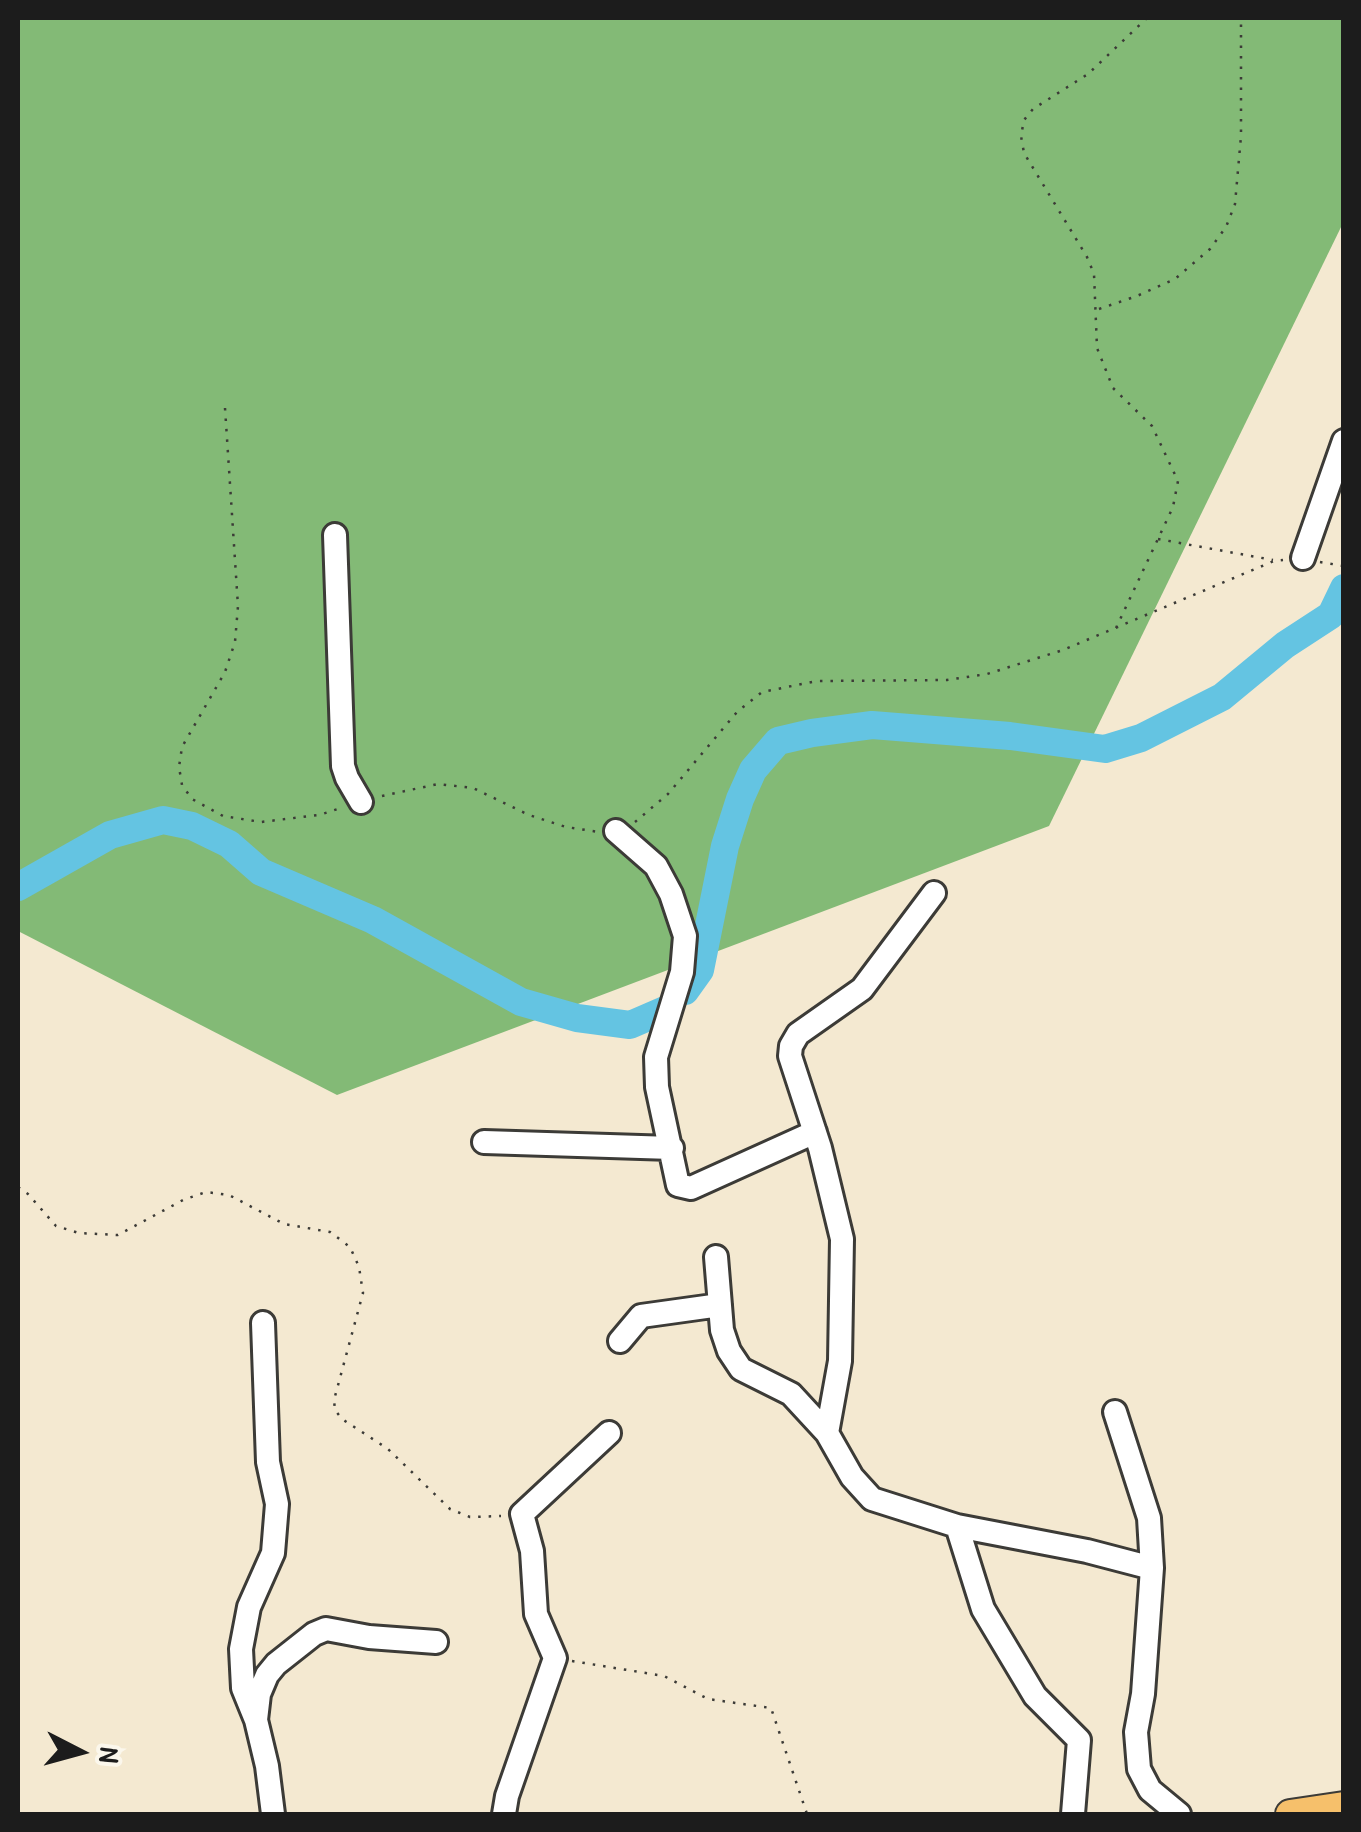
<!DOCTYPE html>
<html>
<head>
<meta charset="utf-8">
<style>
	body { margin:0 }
	#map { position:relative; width:1361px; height:1832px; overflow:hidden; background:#f4e9d1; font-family:"Patrick Hand",sans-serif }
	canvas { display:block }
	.frame { position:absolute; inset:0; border:20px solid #1c1c1c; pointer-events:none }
	.north { position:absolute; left:30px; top:1702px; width:100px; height:100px; -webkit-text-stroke:8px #fbf7ec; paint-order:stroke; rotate:96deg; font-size:28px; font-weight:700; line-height:40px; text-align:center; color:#1c1c1c }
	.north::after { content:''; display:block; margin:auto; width:35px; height:45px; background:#1c1c1c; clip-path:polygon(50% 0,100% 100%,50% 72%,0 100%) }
</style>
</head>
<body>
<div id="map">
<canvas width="1361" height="1832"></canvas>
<div class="frame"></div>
<div class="north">N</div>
</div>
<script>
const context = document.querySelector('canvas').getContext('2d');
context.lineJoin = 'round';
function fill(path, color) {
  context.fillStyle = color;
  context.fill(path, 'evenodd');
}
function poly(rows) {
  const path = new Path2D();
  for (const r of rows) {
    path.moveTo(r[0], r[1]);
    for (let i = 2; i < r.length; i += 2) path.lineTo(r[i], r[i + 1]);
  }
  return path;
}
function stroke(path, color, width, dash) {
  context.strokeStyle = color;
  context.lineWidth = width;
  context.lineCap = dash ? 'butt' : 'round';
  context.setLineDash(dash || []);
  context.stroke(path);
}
fill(poly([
	[18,18,1343,18,1343,223,1049,826,337,1095,18,931]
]), '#83ba76');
stroke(poly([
	[18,887,110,835,163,820,192,826,229,844,261,872,373,920,521,1002,577,1018,630,1025,667,1009],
	[685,991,700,970,725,846,740,799,753,770,778,741,812,733,872,725,1010,736,1105,749,1141,738,1222,697,1285,645,1331,615,1344,588]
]), '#64c4e2', 28);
const minor = poly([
	[335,535,343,766,347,778,361,802],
	[1303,558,1344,441],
	[616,831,656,866,671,894,685,936,682,972,656,1057,657,1087,678,1185,691,1188,815,1132],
	[484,1142,672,1148],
	[716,1257,722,1330,729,1351,741,1369,791,1394,827,1433,852,1477,872,1499,957,1526,1087,1551,1152,1568],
	[620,1341,641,1316,720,1305],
	[1115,1412,1149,1518,1152,1568,1143,1694,1136,1732,1139,1769,1150,1790,1179,1814],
	[827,1433,840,1361,842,1239,820,1148,790,1056,791,1046,798,1034,862,989,934,893],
	[957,1526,983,1609,1035,1696,1079,1740,1073,1814],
	[256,1720,243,1688,241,1649,249,1607,273,1553,277,1504,268,1462,263,1323],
	[273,1814,267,1766,256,1720,259,1694,267,1675,276,1664,314,1634,326,1629,369,1637,436,1642],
	[504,1814,507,1796,555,1658,536,1614,532,1551,522,1514,609,1433]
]);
const major = poly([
	[1290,1814,1344,1806]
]);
stroke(minor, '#3c3b37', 28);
stroke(major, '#3c3b37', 32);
stroke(poly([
	[1099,309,1137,296,1175,279,1210,249,1226,227,1235,204,1241,136,1241,18],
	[225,408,238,606,235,642,225,672,182,747,179,767,182,785,192,799,223,816,261,822,319,815,341,808],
	[1158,539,1273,560],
	[1320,562,1344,566],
	[1116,628,1173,507,1178,481,1152,426,1113,388,1097,348,1094,274,1087,257,1024,153,1021,136,1024,120,1033,109,1088,74,1147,18],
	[382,796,438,784,473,788,529,815,566,827,599,832],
	[635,822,668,794,737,712,762,692,817,681,947,680,987,674,1063,650,1274,561,1283,560],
	[18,1187,28,1194,56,1226,79,1233,118,1235,183,1200,206,1192,229,1195,284,1224,330,1232,350,1247,359,1267,363,1293,334,1400,335,1410,342,1419,388,1449,450,1509,470,1517,501,1516],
	[572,1661,664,1676,708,1699,771,1708,807,1814]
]), '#3c3b37', 2.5, [2.5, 8]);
stroke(minor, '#fff', 22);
stroke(major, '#f6c06b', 28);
</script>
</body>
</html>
